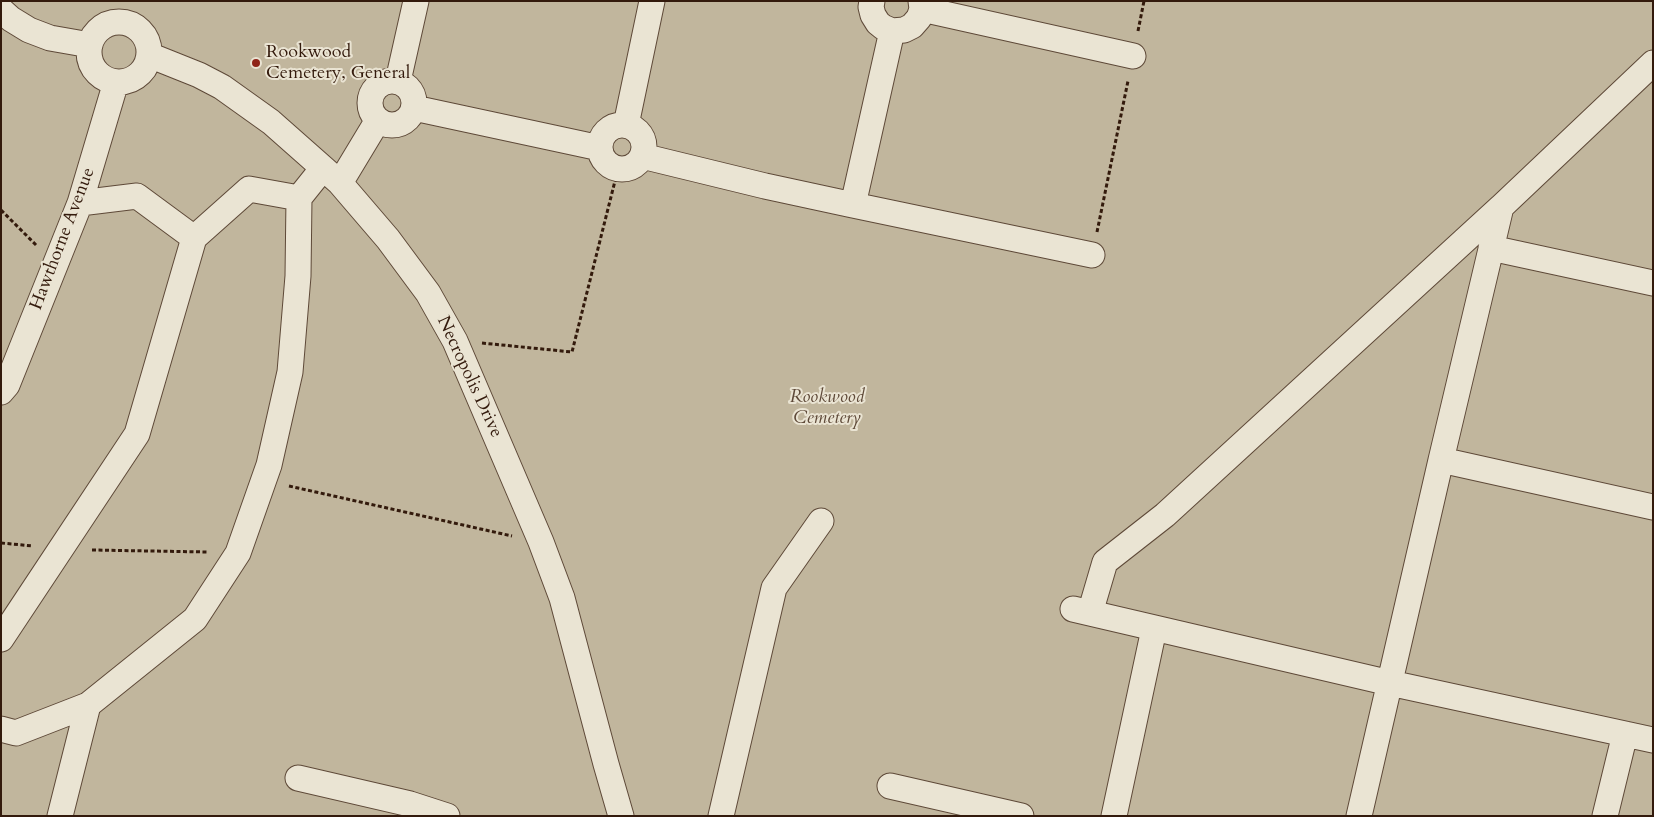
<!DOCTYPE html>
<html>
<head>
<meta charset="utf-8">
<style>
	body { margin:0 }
	#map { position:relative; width:1654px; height:817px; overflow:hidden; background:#ded6bb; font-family:Cardo,serif }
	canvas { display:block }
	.frame { position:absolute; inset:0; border:2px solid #331a0c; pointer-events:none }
</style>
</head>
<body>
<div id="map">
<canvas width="1654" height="817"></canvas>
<div class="frame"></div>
</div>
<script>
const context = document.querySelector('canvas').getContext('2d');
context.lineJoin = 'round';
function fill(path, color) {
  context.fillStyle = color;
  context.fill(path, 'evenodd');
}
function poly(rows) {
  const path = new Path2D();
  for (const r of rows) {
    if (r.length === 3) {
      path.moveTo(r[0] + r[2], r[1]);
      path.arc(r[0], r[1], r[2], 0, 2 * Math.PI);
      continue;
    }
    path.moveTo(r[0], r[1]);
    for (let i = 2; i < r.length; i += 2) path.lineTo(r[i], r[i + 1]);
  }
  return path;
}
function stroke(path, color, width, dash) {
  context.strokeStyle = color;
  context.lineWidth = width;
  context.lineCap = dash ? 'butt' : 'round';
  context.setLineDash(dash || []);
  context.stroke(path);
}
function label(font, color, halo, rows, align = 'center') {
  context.font = font + ' Cardo,serif';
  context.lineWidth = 4;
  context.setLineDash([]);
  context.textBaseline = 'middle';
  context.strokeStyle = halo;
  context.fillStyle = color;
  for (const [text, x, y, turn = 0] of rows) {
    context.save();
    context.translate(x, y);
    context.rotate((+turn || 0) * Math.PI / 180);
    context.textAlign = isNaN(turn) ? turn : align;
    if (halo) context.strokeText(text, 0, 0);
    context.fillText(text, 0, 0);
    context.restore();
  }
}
fill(poly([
	[1,1,1653,1,1653,816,1,816]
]), '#c1b69d');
const minor = poly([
	[872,1,871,7,873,15,878,23,883,27,892,31,904,30,912,26,919,18,922,9,921,1],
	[922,9,1133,56],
	[1,10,11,19,29,30,50,38,90,45],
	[119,52,30],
	[149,55,199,75,222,87,271,122,340,183,388,239,428,293,455,341,541,542,562,598,606,764,621,816],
	[1653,63,1501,207,1441,460,1653,507],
	[392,103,22],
	[398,81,416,1],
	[414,108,600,148],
	[626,125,652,1],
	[622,147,22],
	[642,156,765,186,853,205,892,31],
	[340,183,378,120],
	[80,203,137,196,194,238],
	[853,205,1092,255],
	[1491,248,1653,283],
	[1,392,7,385,80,203,116,82],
	[1073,609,1390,683,1653,740],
	[1090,613,1105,562,1165,515,1501,207],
	[1,639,137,434,194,238,249,189,299,198],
	[1,729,16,733,88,705],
	[298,778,410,804,447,816],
	[890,786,1021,816],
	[60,816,88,705,195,619,238,553,269,465,290,372,298,276,299,198,323,168],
	[721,816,774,588,821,521],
	[1114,816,1154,629],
	[1359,816,1441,460],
	[1605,816,1625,734]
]);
stroke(minor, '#5e4938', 27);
stroke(poly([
	[1138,31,1144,1],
	[1,210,36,245],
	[1097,232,1128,81],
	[482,343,572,352,618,169],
	[289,486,512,536],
	[1,543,33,546],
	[92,550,208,552]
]), '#331a0c', 3, [4, 2.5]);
stroke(minor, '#eae4d3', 25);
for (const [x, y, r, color] of [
	[256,63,5,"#8f2418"]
]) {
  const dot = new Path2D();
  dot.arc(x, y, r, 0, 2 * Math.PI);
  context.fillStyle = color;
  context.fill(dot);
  stroke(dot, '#eae4d3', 2);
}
label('18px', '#331a0c', '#eae4d3', [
	["Rookwood",266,53],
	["Cemetery, General",266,74]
], 'left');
label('18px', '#331a0c', '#eae4d3', [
	["Hawthorne Avenue",63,239,-69],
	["Necropolis Drive",469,377,65]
]);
label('italic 18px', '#5e4938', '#eae4d3', [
	["Rookwood",827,398],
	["Cemetery",827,419]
]);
</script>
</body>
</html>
